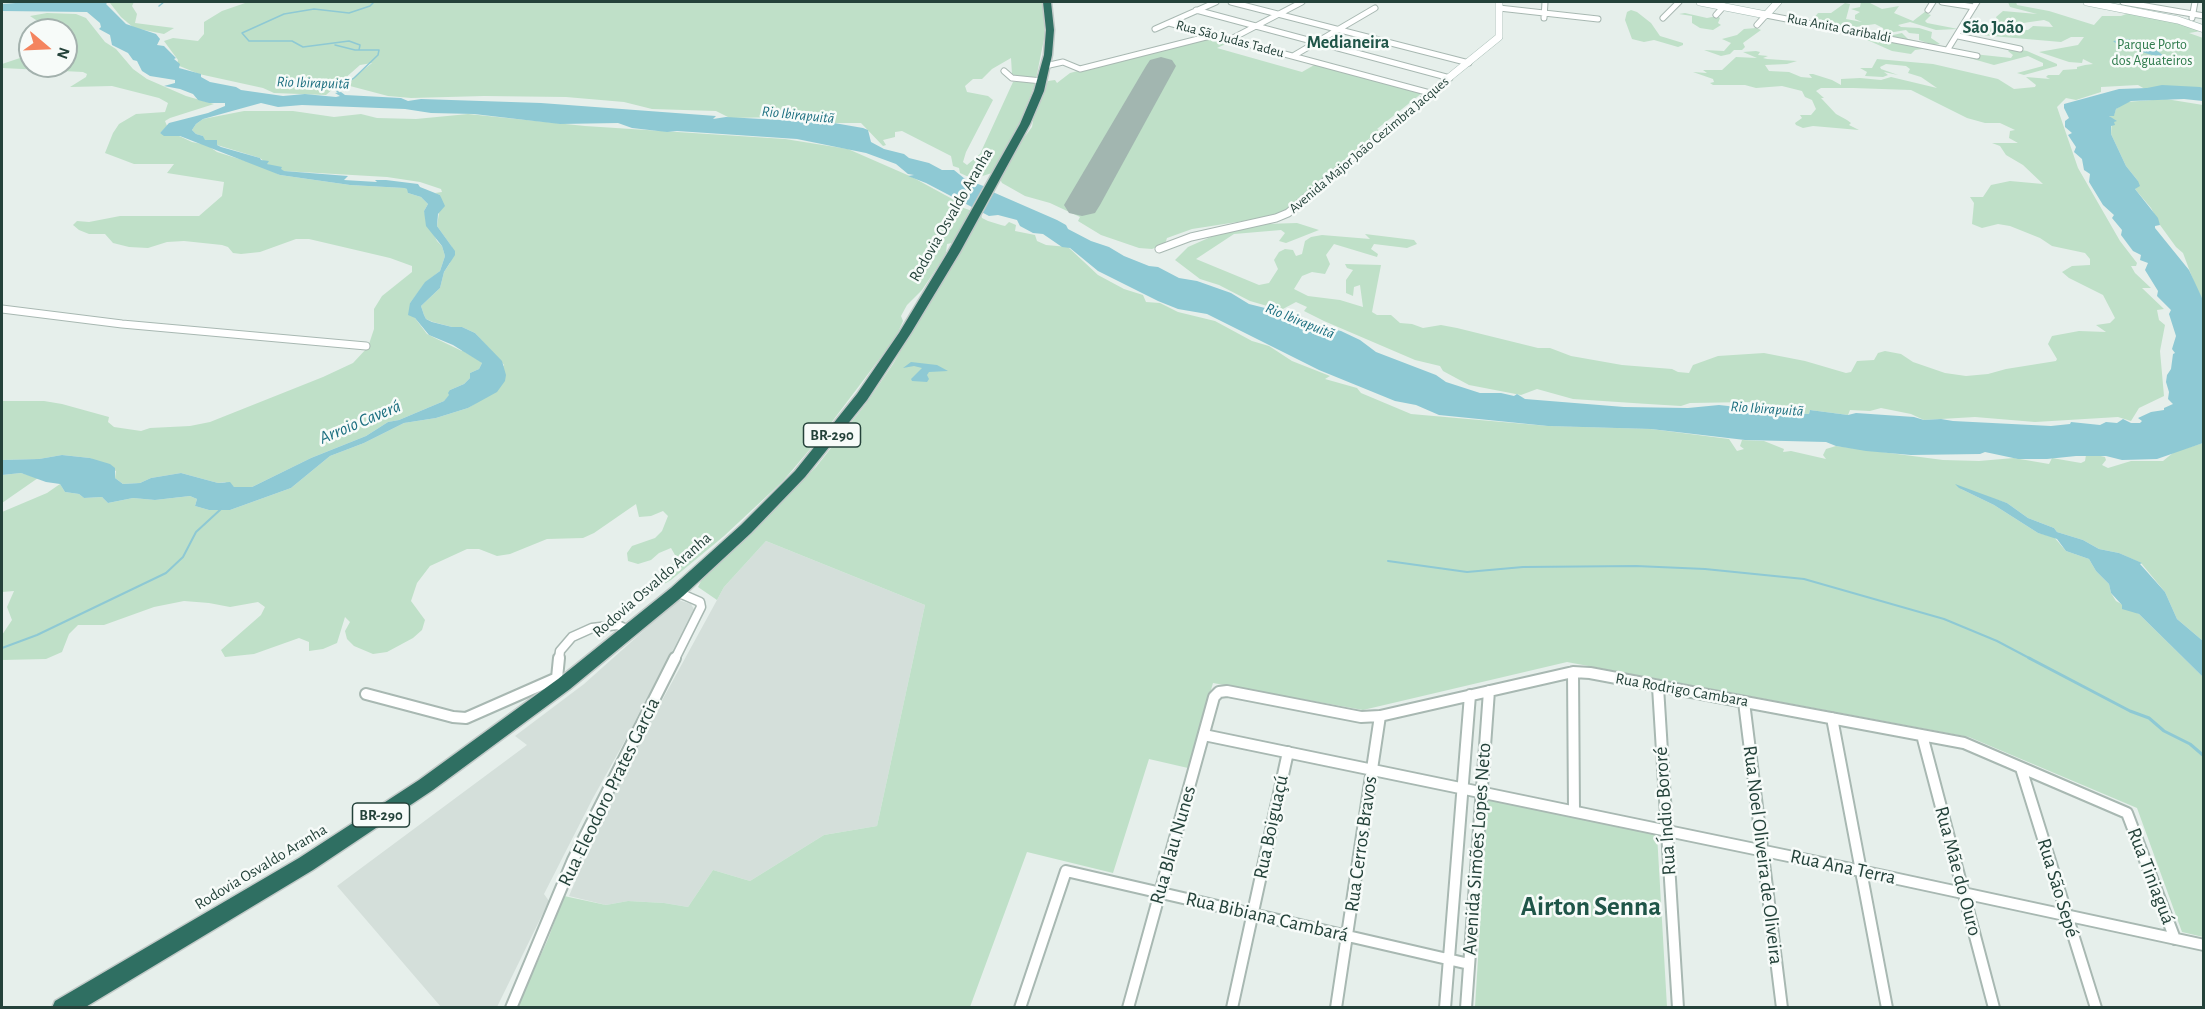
<!DOCTYPE html>
<html>
<head>
<meta charset="utf-8">
<style>
	body { margin:0 }
	#map { position:relative; width:2205px; height:1009px; overflow:hidden; background:#e6efeb; font-family:"Alegreya Sans",sans-serif }
	canvas { display:block }
	.frame { position:absolute; inset:0; border:3px solid #24423a; pointer-events:none }
	.north { position:absolute; left:18px; top:18px; width:60px; height:60px; box-sizing:border-box; background:#f7fbf9; border:2px solid #a3b1ad; border-radius:50%; rotate:109deg; font-size:16px; font-weight:700; line-height:24px; text-align:center; color:#24423a }
	.north::after { content:''; display:block; margin:auto; width:21px; height:27px; background:#f4845f; clip-path:polygon(50% 0,100% 100%,50% 72%,0 100%) }
</style>
</head>
<body>
<div id="map">
<canvas width="2205" height="1009"></canvas>
<div class="frame"></div>
<div class="north">N</div>
</div>
<script>
const context = document.querySelector('canvas').getContext('2d');
context.lineJoin = 'round';
function fill(path, color) {
  context.fillStyle = color;
  context.fill(path, 'evenodd');
}
function poly(rows) {
  const path = new Path2D();
  for (const r of rows) {
    path.moveTo(r[0], r[1]);
    for (let i = 2; i < r.length; i += 2) path.lineTo(r[i], r[i + 1]);
  }
  return path;
}
function stroke(path, color, width, dash) {
  context.strokeStyle = color;
  context.lineWidth = width;
  context.lineCap = dash ? 'butt' : 'round';
  context.setLineDash(dash || []);
  context.stroke(path);
}
function label(font, color, halo, rows, align = 'center') {
  context.font = font + ' "Alegreya Sans",sans-serif';
  context.lineWidth = 5;
  context.setLineDash([]);
  context.textBaseline = 'middle';
  context.strokeStyle = halo;
  context.fillStyle = color;
  for (const [text, x, y, turn = 0] of rows) {
    context.save();
    context.translate(x, y);
    context.rotate((+turn || 0) * Math.PI / 180);
    context.textAlign = isNaN(turn) ? turn : align;
    if (halo) context.strokeText(text, 0, 0);
    context.fillText(text, 0, 0);
    context.restore();
  }
}
fill(poly([
	[766,541,925,605,877,826,824,835,750,881,713,870,688,907,664,903,628,901,606,905,569,896,619,779,717,600,724,587],
	[678,600,691,604,696,613,593,798,544,894,549,901,497,1007,441,1007,337,886,527,745,515,736,584,684]
]), '#d4dfda');
fill(poly([
	[112,2,134,2,132,6,137,14,135,23,174,28,164,34,134,28,121,17,110,3],
	[248,2,1043,2,1045,34,1036,79,1021,78,1012,74,1011,58,992,69,982,79,973,79,965,86,967,92,988,96,993,100,966,152,963,162,967,165,980,154,1013,82,1036,82,1021,120,992,173,973,179,960,173,959,168,953,166,951,156,902,131,895,132,895,137,883,140,886,145,883,146,861,123,824,123,782,117,730,118,716,111,652,109,624,102,566,97,484,96,411,98,388,96,350,86,348,84,353,78,372,63,360,65,326,95,274,93,263,88,199,74,177,65,178,60,164,41,173,38,198,41,204,34,204,22,222,11],
	[1861,2,1874,2,1870,3,1882,9,1899,6,1894,13,1913,21,1926,11,1930,11,1928,14,1931,15,1925,21,1927,23,1958,29,1936,30,1910,22,1898,25,1901,27,1919,28,1932,32,1931,38,1940,44,1933,45,1919,40,1919,34,1909,33,1906,30,1888,33,1893,35,1902,33,1908,39,1920,42,1885,35,1883,28,1875,24,1855,27,1827,25,1814,18,1818,13,1831,13,1845,3,1850,4,1846,19,1862,22,1855,19,1855,15,1860,12,1851,9,1860,7],
	[2008,2,2016,2,2017,5,2049,11,2094,25,2102,16,2121,16,2129,13,2178,22,2201,31,2189,33,2203,38,2203,89,2168,86,2145,89,2138,85,2101,87,2101,92,2076,100,2066,98,2057,107,2078,168,2120,241,2137,263,2136,266,2131,266,2135,273,2151,288,2142,288,2164,309,2157,310,2159,320,2165,325,2160,351,2164,396,2139,408,2131,421,2118,417,2035,422,1975,417,1924,420,1911,414,1881,408,1870,411,1850,410,1848,415,1810,410,1809,414,1792,413,1784,411,1785,407,1750,402,1690,403,1681,406,1648,404,1573,399,1537,389,1521,395,1469,385,1443,371,1440,366,1415,360,1324,321,1304,311,1307,307,1296,302,1281,310,1250,301,1219,285,1200,279,1175,260,1188,247,1222,232,1264,224,1297,223,1319,230,1286,243,1279,241,1285,233,1281,230,1234,234,1196,259,1259,285,1269,283,1278,269,1274,260,1279,252,1285,249,1293,250,1296,256,1302,254,1305,241,1311,237,1322,235,1370,239,1365,234,1414,240,1417,244,1407,248,1374,244,1371,249,1378,254,1377,257,1334,244,1326,255,1330,264,1325,274,1312,272,1302,276,1294,289,1308,296,1340,300,1363,307,1360,285,1354,287,1353,296,1346,293,1346,280,1353,270,1347,268,1345,264,1381,265,1372,312,1377,315,1391,315,1400,323,1412,324,1423,328,1441,325,1457,328,1538,348,1550,348,1571,356,1622,365,1672,369,1678,372,1689,373,1693,365,1718,356,1764,353,1805,361,1846,373,1851,372,1857,361,1874,360,1878,353,1885,351,1901,354,1913,362,1945,373,1966,376,1988,374,2006,369,2056,361,2057,359,2048,344,2052,336,2079,331,2106,332,2096,325,2110,323,2115,318,2103,295,2069,278,2062,272,2072,266,2090,265,2090,259,2085,253,2052,246,2040,238,2010,226,1998,224,1982,228,1972,224,1974,203,1970,197,1983,197,1991,185,2010,181,2043,184,2023,165,2006,155,2000,146,1992,143,2018,143,2009,138,2010,131,2015,130,2000,123,1985,123,1967,118,1911,90,1853,88,1821,88,1816,91,1824,98,1821,98,1836,114,1847,120,1851,123,1849,125,1859,130,1813,126,1803,128,1796,125,1795,123,1802,118,1800,115,1811,115,1816,109,1812,100,1805,97,1802,91,1782,86,1756,88,1745,85,1713,85,1710,83,1714,82,1713,79,1693,72,1707,73,1703,70,1722,70,1736,57,1757,58,1743,52,1756,51,1760,52,1758,55,1768,56,1763,58,1767,59,1797,61,1787,64,1765,65,1769,71,1789,72,1801,77,1812,78,1809,74,1813,74,1832,80,1841,85,1841,79,1860,78,1881,80,1891,77,1937,88,1921,77,1908,73,1910,69,1906,66,1886,64,1880,67,1881,69,1898,75,1884,72,1888,75,1883,77,1865,76,1867,72,1860,68,1872,68,1877,59,1933,64,1998,79,2014,89,2035,87,2036,85,2026,77,2050,79,2046,77,2048,75,2059,75,2063,70,2077,69,2077,67,2085,65,2093,64,2083,59,2082,63,2069,62,2039,52,2078,45,2084,37,2071,37,2061,42,1980,35,1980,32,1975,27,2028,30,2033,26,2053,27,2049,22,2044,20,2009,25,1998,22,1996,17,2003,11,2037,14,2010,7],
	[1631,10,1637,12,1651,23,1660,36,1683,43,1683,45,1678,47,1654,40,1644,42,1632,39,1625,20,1627,12],
	[47,13,76,14,86,18,105,42,116,49,133,69,147,79,186,96,214,104,170,118,165,121,167,126,160,133,168,136,177,135,192,142,207,145,217,152,265,167,280,175,350,185,404,188,408,189,408,193,421,197,428,204,424,211,427,220,437,241,442,246,445,256,440,271,426,282,410,303,415,318,427,334,439,340,462,351,461,348,463,346,473,347,472,351,465,352,480,361,482,363,479,369,470,373,470,378,464,384,450,390,450,395,444,401,399,420,388,422,366,436,311,458,252,487,234,487,225,482,218,483,181,473,151,478,140,483,123,484,115,478,116,471,90,458,62,455,39,459,2,460,2,401,44,401,62,404,109,417,108,422,114,427,141,431,150,428,190,426,210,422,323,377,353,363,368,347,374,329,374,309,382,296,412,272,412,266,390,258,309,239,296,239,260,252,241,254,233,253,228,247,222,245,184,241,167,242,148,248,129,247,113,243,105,234,89,234,79,230,73,225,77,221,89,222,120,216,199,216,222,196,224,182,167,173,174,164,134,164,105,153,113,133,119,124,136,114,165,112,168,103,159,98,112,86,70,87,86,77,87,74,83,72,2,68,2,64,26,56,30,47,30,66,66,66,66,30,42,24,30,16],
	[1685,13,1707,18,1717,16,1720,18,1718,23,1721,25,1713,30,1700,28,1692,23,1692,16,1679,14],
	[1756,28,1761,30,1743,43,1745,47,1742,50,1734,50,1730,54,1721,56,1704,50,1724,51,1731,43,1722,39,1737,35,1744,29],
	[1847,31,1922,47,1922,49,1915,50,1911,54,1892,51],
	[1215,36,1232,41,1217,48,1302,72,1316,64,1422,93,1377,129,1379,130,1287,212,1276,216,1192,229,1167,238,1165,244,1152,249,1139,248,1101,235,1078,221,1080,217,1050,203,1025,196,1002,183,1000,179,1020,143,1032,127,1035,109,1048,81,1055,80,1057,83,1070,73],
	[2011,48,2027,51,2057,64,2057,66,2024,75,2017,73,2043,66,2043,63,2028,56,1994,65,1945,51,2011,58,2013,55,2008,51],
	[2166,99,2203,105,2203,300,2195,285,2183,253,2176,247,2160,225,2151,208,2135,189,2138,181,2126,166,2111,134,2112,119,2109,116,2114,115,2116,109,2126,102],
	[244,111,293,111,334,117,361,114,377,118,416,119,468,114,585,126,785,139,848,149,912,177,956,201,958,206,981,214,982,218,988,221,1001,225,1005,226,1009,222,1016,225,1015,231,1035,235,1037,241,1046,245,1068,247,1098,275,1124,289,1143,295,1146,302,1160,303,1178,312,1215,321,1252,341,1269,346,1292,361,1330,376,1325,379,1357,388,1361,393,1411,414,1548,426,1651,429,1729,439,1737,451,1744,449,1740,446,1742,440,1764,441,1784,449,1783,452,1791,451,1826,459,1823,455,1826,449,1836,446,1943,460,1979,461,2014,458,2049,464,2052,458,2081,463,2085,461,2086,455,2092,454,2105,457,2106,460,2102,465,2108,468,2131,461,2163,461,2174,452,2203,443,2203,641,2177,619,2165,592,2141,563,2119,553,2099,549,2083,540,2057,532,2054,528,2028,518,2007,503,1959,488,1994,505,2038,533,2054,537,2066,551,2089,559,2096,571,2109,584,2111,593,2116,601,2139,614,2203,677,2203,937,2182,932,2137,808,1969,737,1567,662,1363,710,1213,683,1188,768,1149,759,1113,873,1027,852,970,1007,517,1007,548,939,564,896,606,905,628,901,664,903,688,907,713,870,750,881,824,835,877,826,925,605,766,541,724,587,717,600,698,587,702,579,816,467,865,405,893,364,962,245,957,242,947,244,946,253,942,260,922,290,907,305,901,316,903,321,896,337,822,435,783,481,724,536,671,580,659,587,671,571,675,555,671,548,659,553,651,560,638,564,628,561,627,553,632,546,655,538,662,531,668,516,663,511,651,516,639,517,636,504,594,533,583,538,547,539,510,554,497,556,479,549,467,549,430,566,417,583,411,601,425,620,422,630,413,638,387,652,373,654,354,646,347,639,345,631,350,622,345,617,337,643,323,649,309,651,309,642,299,638,254,654,225,657,221,650,261,615,265,607,258,602,230,607,209,603,184,601,154,607,104,625,78,625,69,634,62,652,46,659,2,660,2,635,12,620,7,607,14,591,2,592,2,512,47,493,60,484,65,492,79,494,84,498,102,497,108,503,133,498,155,500,190,496,197,499,195,506,209,510,230,510,291,488,330,456,364,443,404,423,436,418,468,408,476,403,504,365,475,333,462,327,452,327,433,322,426,319,424,315,421,306,440,288,444,272,450,263,452,247,437,226,441,200,440,195,435,193,442,192,441,189,420,182,387,177,283,171,267,164,260,158,217,145,216,140,204,140,203,136,196,134,192,130,196,124,203,119],
	[21,473,38,478,2,503,2,475],
	[1488,799,1657,834,1667,1007,1475,1007]
]), '#bfe0c8');
fill(poly([
	[29,2,108,2,106,4,126,24,156,34,160,39,157,45,164,46,176,58,174,59,180,64,179,68,201,74,201,77,210,82,236,87,241,90,283,96,305,94,336,97,340,96,335,93,341,92,345,95,401,98,408,101,421,99,541,103,716,116,713,119,726,117,834,123,863,128,868,130,871,142,884,149,904,154,909,158,929,163,942,170,954,170,965,179,986,187,995,193,1057,220,1066,225,1068,229,1091,241,1109,247,1124,256,1149,266,1158,267,1179,278,1197,281,1231,293,1249,304,1285,313,1306,323,1341,331,1360,340,1376,352,1436,375,1446,382,1480,393,1501,393,1514,396,1517,394,1525,399,1624,407,1688,408,1719,405,1792,413,1809,414,1810,410,1848,415,1856,413,1914,417,1924,420,1941,419,1953,421,2051,426,2070,424,2071,422,2100,425,2106,422,2117,423,2123,419,2131,423,2140,423,2142,421,2138,418,2151,412,2164,410,2164,408,2173,404,2168,399,2169,392,2166,382,2167,375,2171,369,2173,354,2175,353,2172,349,2176,336,2169,314,2171,310,2157,296,2158,291,2145,270,2148,263,2140,260,2141,255,2133,251,2121,235,2122,230,2112,218,2114,215,2103,205,2089,182,2090,174,2084,170,2082,159,2074,152,2076,147,2068,135,2072,133,2065,127,2065,121,2069,118,2064,108,2064,104,2119,89,2147,88,2162,85,2200,87,2203,88,2203,101,2184,99,2131,101,2116,109,2114,116,2109,116,2117,121,2114,122,2115,125,2111,126,2111,134,2126,166,2138,181,2140,186,2135,189,2158,218,2160,225,2155,226,2155,228,2189,270,2203,300,2203,443,2157,459,2122,460,2106,456,2076,456,2047,459,2018,459,1985,452,1980,454,1911,455,1866,451,1836,446,1826,442,1745,440,1651,429,1548,426,1439,415,1416,405,1395,401,1319,370,1207,314,1178,309,1158,301,1098,271,1070,248,1062,247,1043,234,1033,233,1020,226,1017,220,998,215,989,216,926,183,908,176,914,175,908,174,896,164,866,153,797,139,677,131,667,132,632,128,618,123,560,124,474,114,431,113,405,109,302,105,278,107,261,103,203,119,196,124,192,130,196,134,203,136,205,140,217,140,217,145,221,147,260,158,261,160,269,161,267,164,282,167,281,169,284,171,348,176,344,180,377,182,375,180,386,180,418,184,420,187,440,195,445,206,438,214,437,226,455,251,455,255,444,272,440,288,421,306,424,315,426,319,432,322,452,327,462,327,475,333,502,361,506,375,505,381,497,392,468,408,436,418,404,423,364,443,330,456,291,488,230,510,209,510,195,506,197,499,190,496,155,500,133,498,108,503,102,497,84,498,79,494,65,492,60,484,46,482,21,473,2,475,2,460,39,459,62,455,90,458,110,464,115,468,115,478,123,484,140,483,151,478,181,473,218,483,230,482,234,487,252,487,311,458,366,436,388,422,399,420,444,401,449,395,448,393,450,390,464,384,470,378,470,373,479,369,482,363,453,345,429,335,415,318,408,315,410,303,425,282,440,271,445,256,442,246,426,226,424,211,428,204,421,197,408,193,407,189,404,188,350,185,280,175,180,136,164,136,160,133,169,123,208,113,225,106,225,103,209,103,198,100,193,94,180,89,164,86,175,83,175,80,150,76,142,71,137,61,133,60,128,53,112,45,110,35,99,29,101,27,100,23,87,12,2,11,2,4],
	[2125,39,2156,44,2159,46,2156,50,2164,56,2152,55,2118,45,2113,41],
	[911,362,937,365,948,371,929,372,927,375,929,379,927,382,912,381,911,379,922,368,914,366,903,368],
	[1955,484,2007,503,2028,518,2054,528,2057,532,2083,540,2099,549,2119,553,2142,563,2140,564,2165,592,2177,619,2203,641,2203,677,2139,614,2122,609,2122,605,2111,593,2109,584,2096,571,2089,559,2066,551,2057,539,2038,533,1994,505,1959,488]
]), '#8ec9d4');
stroke(poly([
	[159,6,164,2],
	[335,45,355,50,379,50,378,55,354,78,336,90,339,93],
	[359,50,360,45,349,41,303,47,292,41,249,41,242,33,284,14,314,9,349,13,370,6,374,2]
]), '#8ec9d4', 1.5);
stroke(poly([
	[1388,561,1467,572,1523,567,1636,566,1705,569,1804,579,1944,619,1997,641,2031,659],
	[2,648,37,635,166,573,183,557,196,532,221,509]
]), '#8ec9d4', 2);
stroke(poly([
	[2029,658,2130,711,2149,718,2164,731,2190,744,2204,756]
]), '#8ec9d4', 3);
fill(poly([
	[1161,57,1172,60,1176,66,1100,205,1095,213,1082,216,1069,213,1064,205,1146,66,1150,60,1161,57]
]), '#a2b6b0');
const streetFar3 = poly([
	[1231,2,1469,63],
	[1942,2,1974,7],
	[2123,2,2204,16],
	[1499,8,1598,19],
	[1196,10,1450,78],
	[1928,10,1933,2],
	[1716,15,1724,6],
	[1544,18,1545,2],
	[1663,18,1679,2],
	[2192,18,2195,2],
	[1169,23,1430,93],
	[1757,25,1766,15,1977,56],
	[1155,29,1216,2],
	[1958,36,2020,49],
	[1231,39,1302,2],
	[1948,49,1977,2],
	[1293,56,1375,8],
	[1045,66,1063,62,1080,69,1214,35],
	[1004,71,1012,78,1042,81],
	[1340,169,1430,93]
]);
const streetFar2 = poly([
	[1159,249,1191,237,1276,218,1288,213,1341,168],
	[2,309,122,324,366,346]
]);
const streetFar1 = poly([
	[559,659,560,651,572,637,592,628,618,625,630,631],
	[675,659,701,607,700,602,677,592]
]);
const street = poly([
	[1573,672,1574,811],
	[557,678,559,658],
	[1658,687,1678,1008],
	[366,694,453,717,466,718,557,678,564,684],
	[1744,702,1782,1008],
	[1832,718,1887,1008],
	[1204,735,1861,871,2204,945],
	[1922,735,1994,1008],
	[2021,768,2096,1008],
	[511,1008,573,860,675,658],
	[1020,1008,1066,871,1469,964],
	[1128,1008,1214,697,1219,692,1227,691,1361,717,1380,716,1573,672,1590,673,1964,743,2127,813,2175,939],
	[1232,1008,1288,752],
	[1336,1008,1380,716],
	[1445,1008,1470,695],
	[1466,1008,1489,691]
]);
const secondary = poly([
	[1700,2,1766,15,1778,2],
	[2087,2,2178,20,2204,29],
	[1430,93,1499,37,1499,2]
]);
const highway = poly([
	[1043,2,1051,2,1054,30,1052,55,1044,91,1030,124,960,252,911,333,867,400,805,477,751,533,683,596,570,689,433,790,313,870,84,1008,52,1008,55,1001,299,858,419,780,558,679,671,588,741,525,795,471,857,394,899,333,948,252,1020,124,1034,91,1044,55,1046,30,1043,2]
]);
stroke(streetFar3, '#a8b8b2', 7);
stroke(streetFar2, '#a8b8b2', 9);
stroke(streetFar1, '#a8b8b2', 11);
stroke(street, '#a8b8b2', 14);
stroke(secondary, '#a4bbb3', 8);
stroke(highway, '#c2cac8', 3);
stroke(streetFar3, '#fff', 5);
stroke(streetFar2, '#fff', 7);
stroke(streetFar1, '#fff', 8);
stroke(street, '#fff', 10);
stroke(secondary, '#fff', 7);
fill(highway, '#2f6f62');
label('14px', '#24423a', '#f7fbf9', [
	["Rua Anita Garibaldi",1839,28,11],
	["Rua São Judas Tadeu",1230,39,15],
	["Avenida Major João Cezimbra Jacques",1369,145,-40]
]);
label('14px', '#2d7a4b', '#f7fbf9', [
	["Parque Porto",2152,45],
	["dos Aguateiros",2152,61]
]);
label('italic 15px', '#1c6f80', '#f7fbf9', [
	["Rio Ibirapuitã",313,83,2],
	["Rio Ibirapuitã",798,115,6],
	["Rio Ibirapuitã",1300,321,22],
	["Rio Ibirapuitã",1767,409,4]
]);
for (const [x, y, w] of [
	[832,435,57],
	[381,815,57]
]) {
  const box = new Path2D();
  box.roundRect(x - w / 2, y - 12, w, 24, 4.5);
  context.fillStyle = '#f7fbf9';
  context.fill(box);
  stroke(box, '#24423a', 1.5);
}
label('bold 15px', '#24423a', null, [
	["BR-290",832,435],
	["BR-290",381,815]
]);
label('16px', '#24423a', '#f7fbf9', [
	["Rodovia Osvaldo Aranha",951,215,-60],
	["Rodovia Osvaldo Aranha",652,585,-41],
	["Rua Rodrigo Cambara",1682,690,10],
	["Rodovia Osvaldo Aranha",261,867,-31]
]);
label('bold 18px', '#1f5548', '#f7fbf9', [
	["São João",1993,28],
	["Medianeira",1348,43]
]);
label('italic 18px', '#1c6f80', '#f7fbf9', [
	["Arroio Caverá",360,422,-23]
]);
label('20px', '#24423a', '#f7fbf9', [
	["Rua Eleodoro Prates Garcia",609,792,-64],
	["Rua Índio Bororé",1665,811,-94],
	["Rua Boiguaçú",1271,827,-78],
	["Rua Cerros Bravos",1361,844,-82],
	["Rua Blau Nunes",1173,845,-74],
	["Avenida Simões Lopes Neto",1477,849,-86],
	["Rua Noel Oliveira de Oliveira",1763,855,83],
	["Rua Ana Terra",1843,867,12],
	["Rua Mãe do Ouro",1958,871,75],
	["Rua Tiniaguá",2151,876,69],
	["Rua São Sepé",2058,888,73],
	["Rua Bibiana Cambará",1267,917,13]
]);
label('bold 27px', '#1f5548', '#f7fbf9', [
	["Airton Senna",1591,907]
]);
</script>
</body>
</html>
